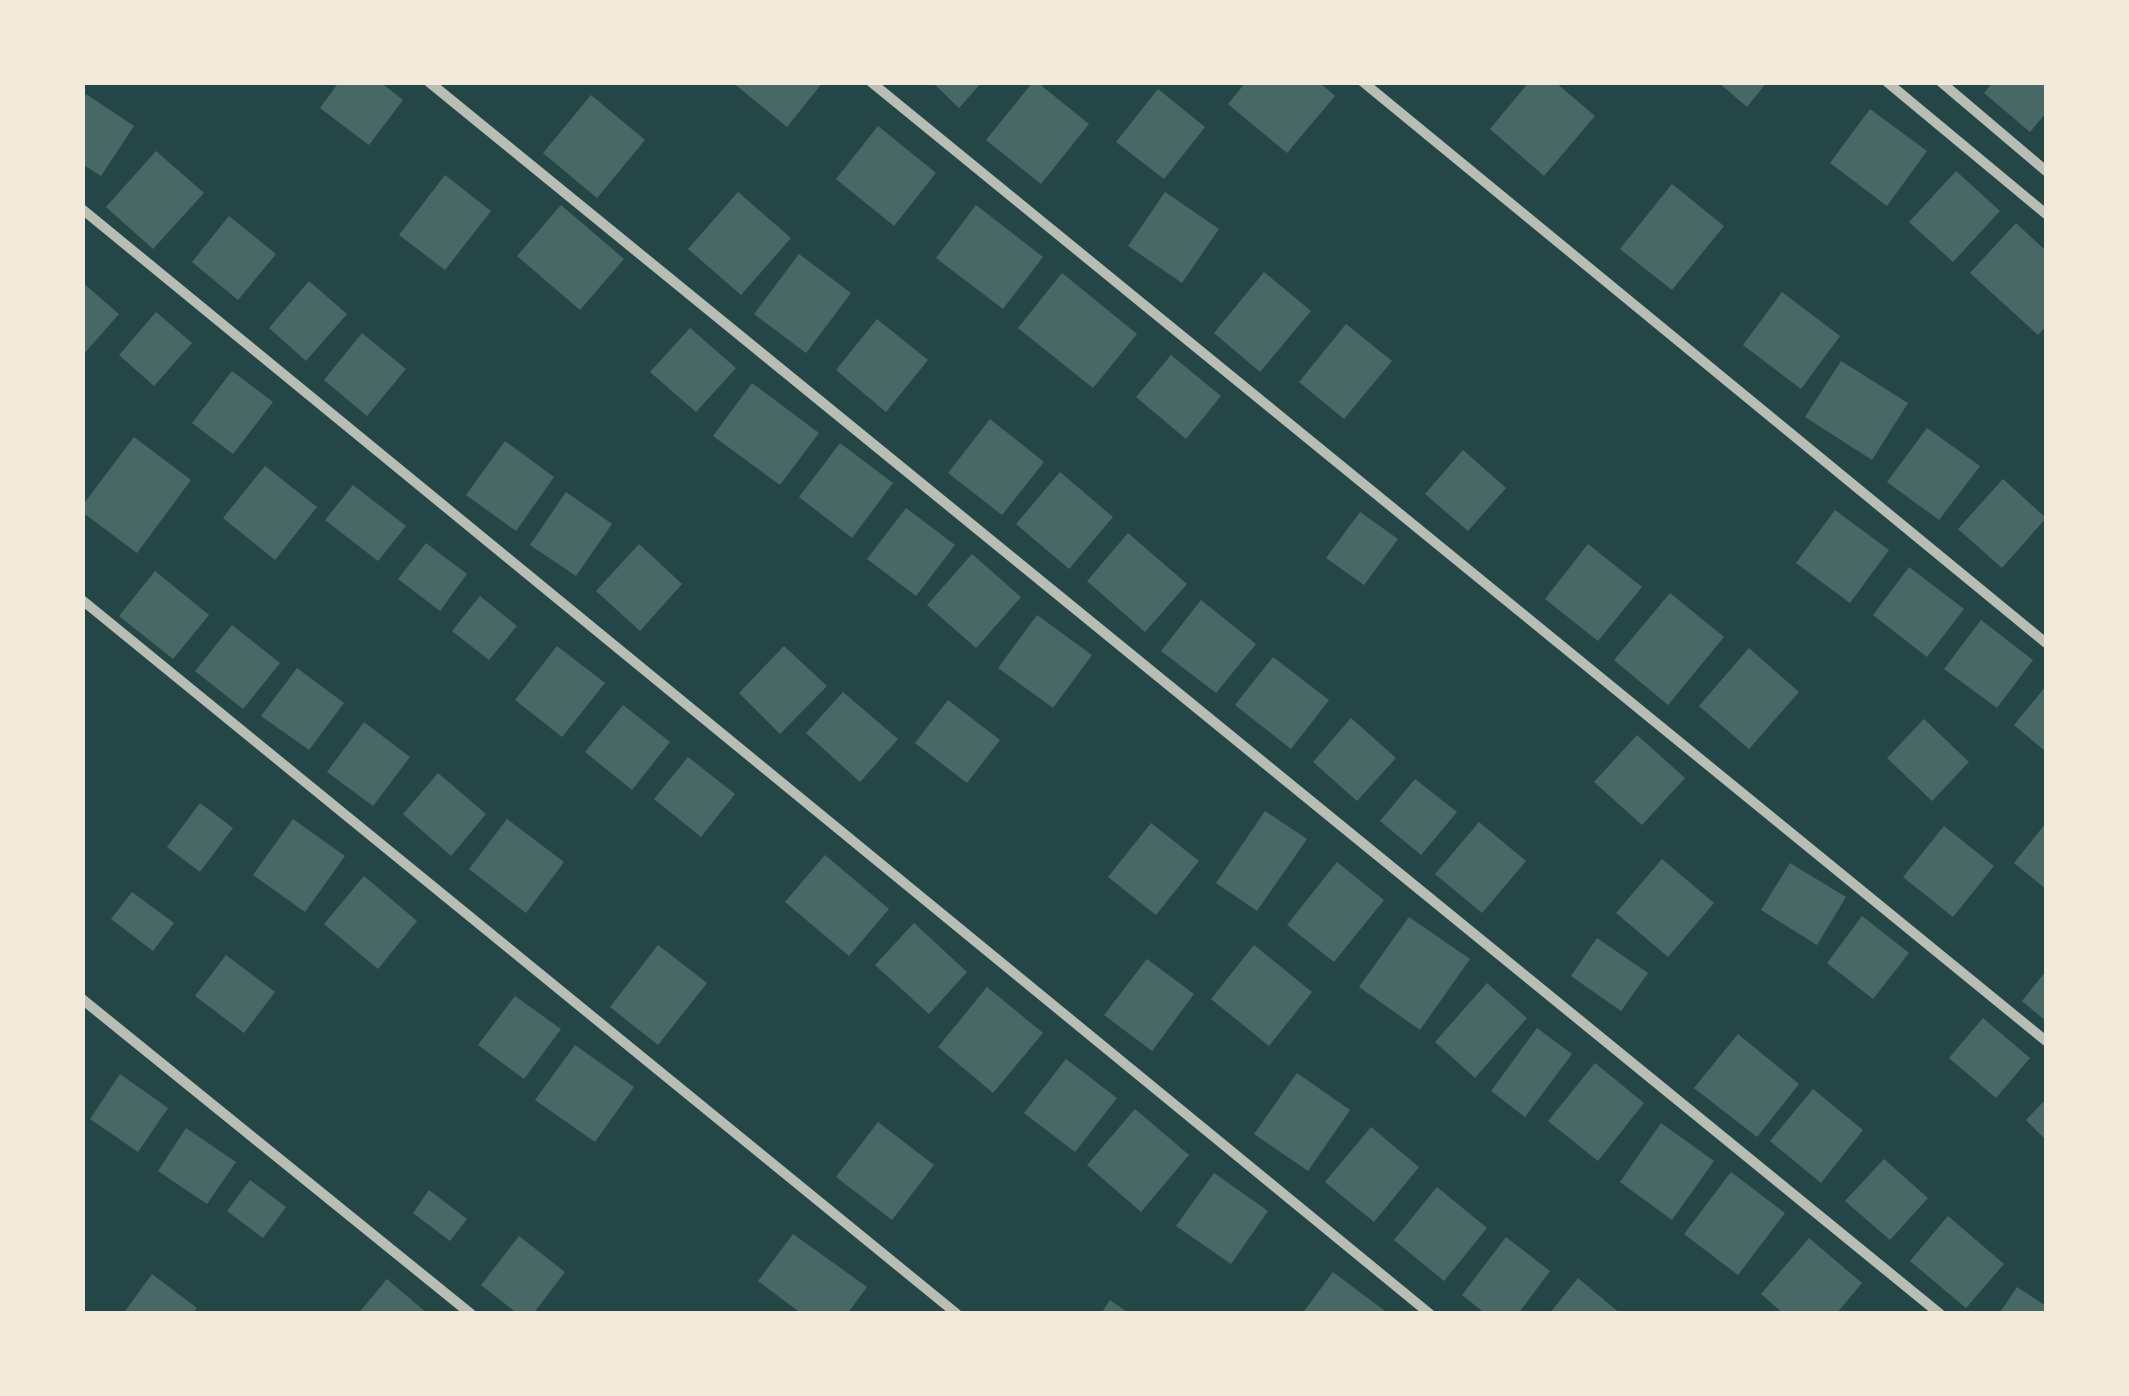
<!DOCTYPE html>
<html>
<head>
<meta charset="utf-8">
<style>
	body { margin:0 }
	#map { position:relative; width:2129px; height:1396px; overflow:hidden; background:#0f3d3e; font-family:Manrope,sans-serif }
	canvas { display:block }
	.frame { position:absolute; inset:0; border:85px solid #f1e9da; pointer-events:none }
</style>
</head>
<body>
<div id="map">
<canvas width="2129" height="1396"></canvas>
<div class="frame"></div>
</div>
<script>
const context = document.querySelector('canvas').getContext('2d');
context.lineJoin = 'round';
function fill(path, color) {
  context.fillStyle = color;
  context.fill(path, 'evenodd');
}
function poly(rows) {
  const path = new Path2D();
  for (const r of rows) {
    path.moveTo(r[0], r[1]);
    for (let i = 2; i < r.length; i += 2) path.lineTo(r[i], r[i + 1]);
  }
  return path;
}
function stroke(path, color, width, dash) {
  context.strokeStyle = color;
  context.lineWidth = width;
  context.lineCap = dash ? 'butt' : 'round';
  context.setLineDash(dash || []);
  context.stroke(path);
}
fill(poly([
	[83,83,2046,83,2046,1313,83,1313]
]), '#244646');
fill(poly([
	[339,82,380,82,403,100,369,145,320,108],
	[732,82,823,82,787,127],
	[932,82,982,82,959,108],
	[1033,82,1037,82,1089,124,1041,184,986,140],
	[1246,82,1319,82,1335,96,1287,153,1228,104],
	[1529,82,1555,82,1595,116,1544,176,1490,129],
	[1718,82,1767,82,1747,107],
	[1993,82,2046,82,2046,113,2030,132,1984,93],
	[1158,89,1205,127,1164,179,1116,142],
	[86,94,134,126,101,176,82,164,82,100],
	[591,95,645,140,597,198,543,153],
	[1870,109,1927,151,1887,206,1830,163],
	[878,126,936,173,894,226,836,179],
	[156,151,204,193,153,249,106,207],
	[1956,171,2000,211,1953,262,1909,222],
	[445,175,491,211,445,270,399,235],
	[1672,184,1724,226,1672,290,1620,249],
	[738,192,791,238,741,295,688,249],
	[1165,192,1219,229,1182,283,1128,246],
	[561,205,624,259,580,310,517,256],
	[976,205,1043,257,1003,309,936,258],
	[229,216,276,254,238,300,192,262],
	[2016,223,2046,251,2046,326,2038,335,1970,273],
	[799,254,851,293,806,353,754,314],
	[1264,272,1311,311,1260,372,1214,333],
	[1062,273,1137,334,1093,388,1018,328],
	[309,281,347,314,306,361,269,328],
	[82,282,119,314,82,356],
	[1782,292,1840,336,1801,389,1743,345],
	[156,312,192,343,154,386,119,355],
	[877,319,928,360,886,412,836,370],
	[1346,324,1392,361,1344,419,1299,382],
	[690,328,736,368,696,412,650,372],
	[362,333,406,369,367,416,324,380],
	[1171,355,1221,396,1186,439,1136,397],
	[1841,361,1908,403,1872,460,1805,417],
	[232,371,273,402,233,454,192,423],
	[752,383,819,433,780,485,713,436],
	[990,419,1044,462,1002,515,948,473],
	[1927,428,1980,466,1939,520,1887,482],
	[134,437,191,480,137,553,82,512,82,506],
	[505,441,554,477,516,531,466,495],
	[840,443,893,483,852,538,799,497],
	[1463,450,1506,488,1468,531,1425,494],
	[265,466,317,507,275,560,223,518],
	[1060,472,1113,517,1069,569,1016,524],
	[2003,479,2046,518,2002,568,1958,529],
	[353,485,406,526,378,561,325,520],
	[566,492,612,524,576,576,530,545],
	[906,508,955,545,916,596,867,559],
	[1835,510,1889,550,1850,603,1796,563],
	[1360,512,1398,539,1364,585,1326,558],
	[1128,533,1187,584,1145,632,1087,581],
	[426,543,467,574,440,611,398,579],
	[639,544,682,584,640,631,596,591],
	[1588,544,1642,587,1598,641,1545,599],
	[972,554,1021,597,976,648,927,605],
	[1909,567,1964,609,1927,657,1873,615],
	[155,571,209,615,173,659,119,616],
	[1670,593,1724,637,1668,705,1614,660],
	[480,596,517,626,489,660,452,631],
	[1201,600,1256,644,1216,693,1161,651],
	[1037,615,1092,655,1053,708,998,668],
	[1981,620,2033,660,1997,708,1944,669],
	[232,625,280,663,243,709,195,671],
	[557,646,605,683,562,737,515,700],
	[784,646,827,686,780,734,739,693],
	[1749,648,1799,692,1749,749,1699,706],
	[1273,657,1329,700,1291,749,1235,705],
	[297,668,344,703,309,750,261,716],
	[2046,686,2046,752,2014,725],
	[843,692,898,739,860,782,806,733],
	[948,700,1000,740,967,783,915,743],
	[623,705,670,742,632,790,585,752],
	[1351,718,1396,758,1357,801,1313,762],
	[1924,719,1969,762,1932,801,1887,758],
	[364,722,410,757,373,806,327,772],
	[1637,735,1685,778,1642,825,1594,782],
	[688,757,735,794,701,837,654,799],
	[438,773,486,814,451,856,403,814],
	[1415,779,1457,812,1421,855,1380,821],
	[200,803,233,828,200,872,167,847],
	[1265,811,1307,839,1257,911,1216,883],
	[293,819,345,856,305,912,253,875],
	[507,819,564,862,526,913,469,869],
	[1479,822,1526,861,1482,913,1435,874],
	[1151,823,1199,861,1156,915,1108,877],
	[2046,823,2046,889,2014,863],
	[1944,826,1994,866,1953,917,1903,877],
	[825,855,889,909,849,956,785,902],
	[1662,859,1714,903,1668,957,1616,913],
	[1337,862,1384,900,1334,962,1287,925],
	[1790,863,1846,897,1817,945,1761,910],
	[364,876,417,921,378,969,324,924],
	[132,892,174,923,153,951,111,919],
	[1862,916,1909,953,1873,999,1827,963],
	[1409,917,1470,959,1420,1030,1359,987],
	[914,923,967,972,929,1014,875,965],
	[1597,938,1648,973,1621,1011,1571,976],
	[658,945,707,983,658,1045,610,1007],
	[1254,945,1312,992,1269,1046,1211,999],
	[226,955,275,992,244,1033,195,996],
	[1147,959,1194,994,1152,1051,1104,1015],
	[2046,971,2046,1021,2022,1001],
	[1487,983,1527,1018,1475,1078,1435,1042],
	[987,987,1043,1033,993,1093,938,1047],
	[515,996,561,1029,524,1079,478,1045],
	[1983,1018,2030,1058,1996,1098,1949,1058],
	[1537,1028,1572,1054,1525,1117,1491,1091],
	[1738,1034,1799,1084,1757,1137,1694,1088],
	[575,1045,634,1087,595,1142,535,1100],
	[1066,1059,1117,1098,1075,1152,1024,1113],
	[1595,1063,1644,1103,1598,1161,1548,1121],
	[1297,1073,1350,1110,1308,1171,1254,1134],
	[120,1074,168,1108,138,1152,90,1119],
	[1813,1089,1863,1130,1821,1183,1770,1141],
	[2046,1099,2046,1140,2026,1120],
	[1135,1109,1189,1155,1141,1212,1087,1165],
	[878,1122,934,1165,892,1220,836,1177],
	[1661,1123,1714,1161,1672,1220,1620,1182],
	[1371,1127,1419,1167,1374,1222,1325,1182],
	[186,1128,236,1162,207,1204,158,1171],
	[1884,1159,1928,1198,1890,1240,1845,1201],
	[1731,1172,1785,1213,1738,1275,1684,1234],
	[1214,1173,1268,1211,1231,1264,1176,1226],
	[250,1180,286,1207,263,1238,227,1211],
	[1437,1187,1487,1228,1444,1281,1394,1240],
	[429,1190,467,1219,450,1241,413,1213],
	[1948,1216,2004,1264,1966,1308,1910,1261],
	[793,1234,867,1287,847,1314,802,1314,758,1281],
	[519,1236,565,1272,533,1314,518,1314,481,1285],
	[1506,1237,1550,1271,1518,1314,1486,1314,1462,1295],
	[1809,1238,1862,1283,1836,1314,1784,1314,1761,1294],
	[1333,1272,1389,1314,1302,1314],
	[152,1274,197,1308,192,1314,123,1314],
	[1578,1278,1621,1314,1549,1314],
	[387,1279,428,1314,358,1314],
	[2017,1287,2046,1306,2046,1314,1999,1314],
	[1110,1300,1130,1314,1101,1314]
]), '#486865');
stroke(poly([
	[429,82,1940,1314],
	[871,82,2046,1041],
	[1363,82,2046,643],
	[1887,82,2046,214],
	[1941,82,2046,171],
	[82,209,1430,1314],
	[82,600,957,1314],
	[82,999,471,1314]
]), '#b8beb3', 10);
</script>
</body>
</html>
